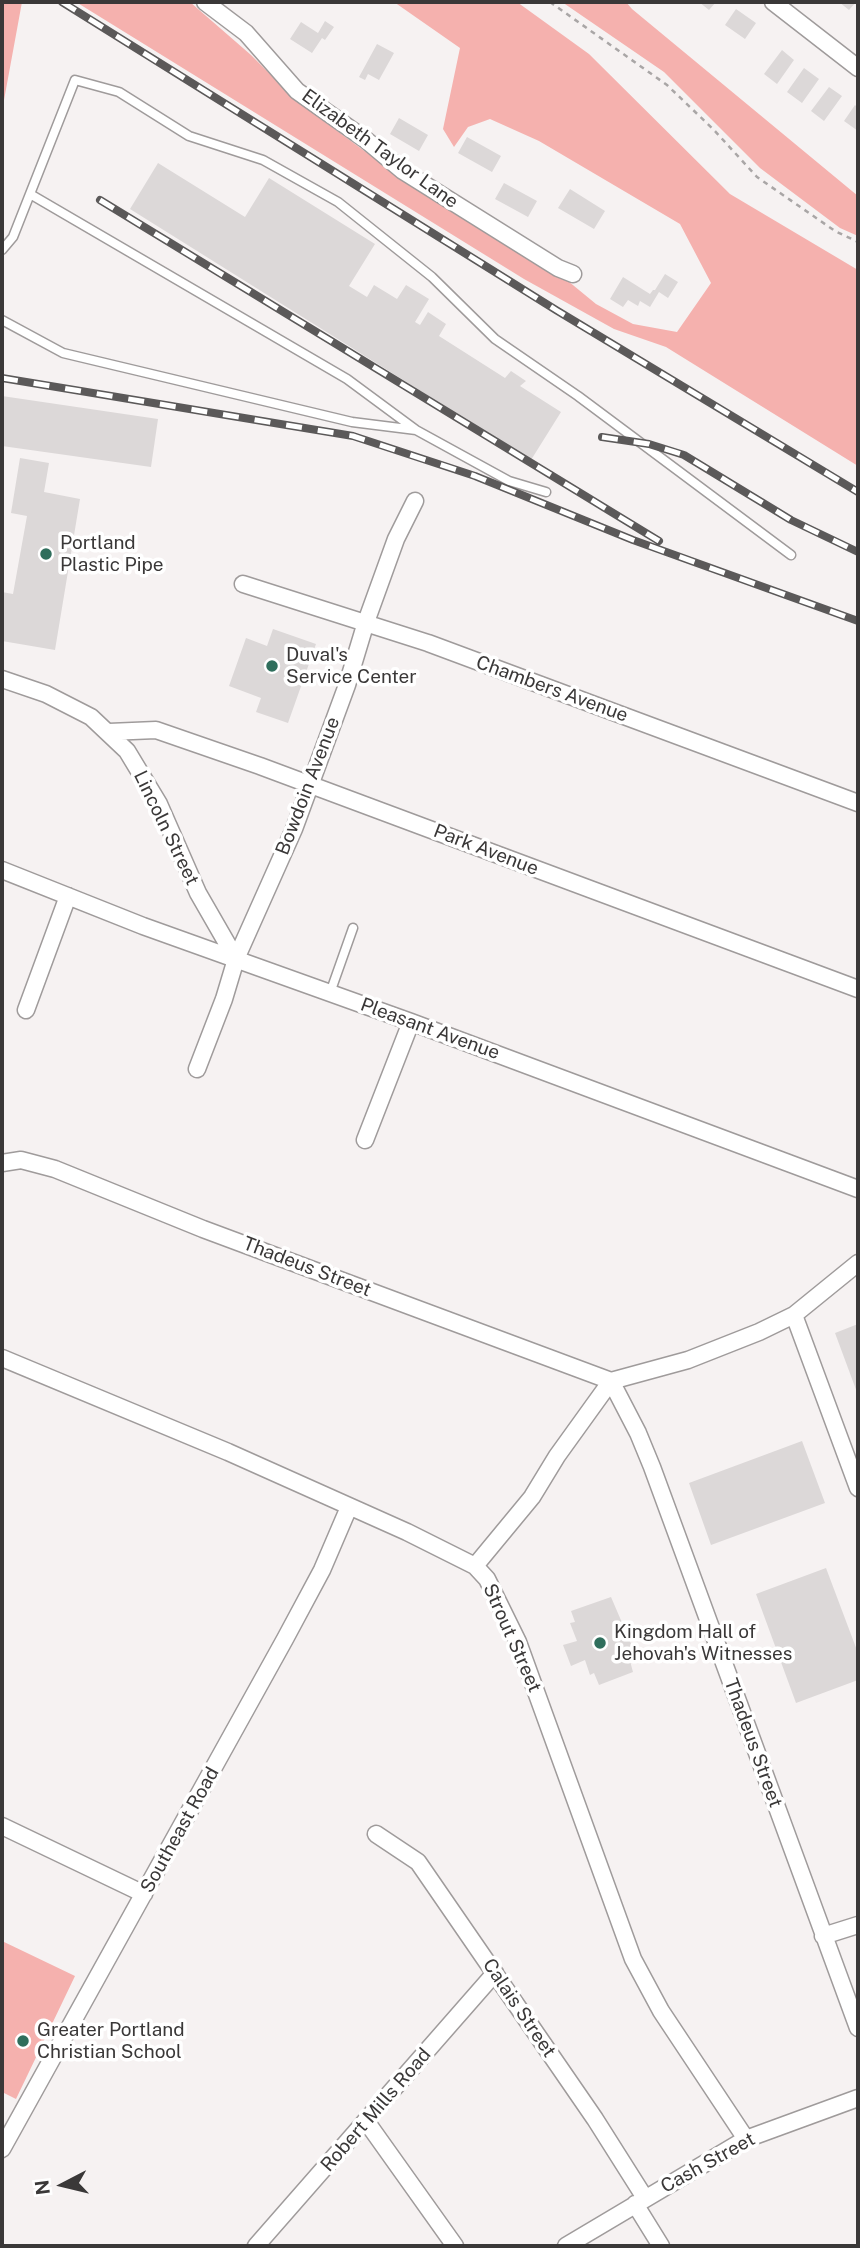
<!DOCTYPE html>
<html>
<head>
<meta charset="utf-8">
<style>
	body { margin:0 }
	#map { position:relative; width:860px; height:2248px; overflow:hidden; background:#f6f2f2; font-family:"Public Sans",sans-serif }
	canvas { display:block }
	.frame { position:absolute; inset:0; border:4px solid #3a3838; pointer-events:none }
	.north { position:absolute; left:28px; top:2150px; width:70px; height:70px; -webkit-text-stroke:5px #fff; paint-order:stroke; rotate:263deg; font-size:19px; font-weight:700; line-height:28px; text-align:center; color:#3a3838 }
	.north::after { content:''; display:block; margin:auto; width:24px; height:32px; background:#3a3838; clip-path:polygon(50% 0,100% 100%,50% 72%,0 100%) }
</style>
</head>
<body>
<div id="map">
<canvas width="860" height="2248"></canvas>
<div class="frame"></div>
<div class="north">N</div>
</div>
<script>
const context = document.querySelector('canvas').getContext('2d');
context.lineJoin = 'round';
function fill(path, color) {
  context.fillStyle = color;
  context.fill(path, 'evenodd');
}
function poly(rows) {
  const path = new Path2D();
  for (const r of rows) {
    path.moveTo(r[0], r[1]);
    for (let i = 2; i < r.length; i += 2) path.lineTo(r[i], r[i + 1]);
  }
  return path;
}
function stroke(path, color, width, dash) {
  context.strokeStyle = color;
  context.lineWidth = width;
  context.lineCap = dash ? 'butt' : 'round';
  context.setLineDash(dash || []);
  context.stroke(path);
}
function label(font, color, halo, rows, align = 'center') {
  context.font = font + ' "Public Sans",sans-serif';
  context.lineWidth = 7;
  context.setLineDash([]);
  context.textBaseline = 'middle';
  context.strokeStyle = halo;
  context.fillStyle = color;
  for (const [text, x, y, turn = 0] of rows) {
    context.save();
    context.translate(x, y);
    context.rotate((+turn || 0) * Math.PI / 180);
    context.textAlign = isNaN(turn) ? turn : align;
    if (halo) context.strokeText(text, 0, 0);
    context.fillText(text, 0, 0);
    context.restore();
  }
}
fill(poly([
	[2,2,22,2,2,111],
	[76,2,190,2,251,55,298,102,378,161,568,281,596,304,633,324,677,332,711,283,680,224,539,141,490,119,468,127,454,147,443,129,460,48,394,2,517,2,589,54,730,194,858,270,858,466,666,347,614,329,524,279],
	[562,2,626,2,632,9,858,196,858,236,840,228,760,168,664,72],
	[2,1941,75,1976,16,2099,2,2092]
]), '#f5b1ae');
fill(poly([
	[699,2,716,2,709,10],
	[839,2,856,2,849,10],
	[736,9,756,23,745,39,725,25],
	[325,21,334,27,325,40,322,38,312,53,290,39,301,22,318,33],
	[377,44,394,53,379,80,368,74,365,80,359,77],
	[782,50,794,60,777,84,764,74],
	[804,68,819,79,802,103,787,92],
	[829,87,842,96,824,121,811,111],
	[855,105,858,108,858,131,844,121],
	[399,118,428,135,419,151,390,134],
	[467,137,501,156,492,172,458,153],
	[158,163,245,217,269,178,375,244,349,286,367,297,374,285,397,299,406,285,429,299,415,322,420,325,428,312,446,324,439,336,505,378,511,371,526,381,520,386,561,412,531,460,130,209],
	[504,183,537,201,528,217,495,199],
	[570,189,605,211,594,229,558,208],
	[665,274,678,282,668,298,659,292,650,307,640,301,638,306,628,300,623,307,610,299,623,277,650,294,653,290,655,290],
	[2,396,158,419,151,467,2,446],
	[20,458,49,463,44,492,80,499,55,650,2,641,2,592,13,594,27,516,11,513],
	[273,629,316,644,288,723,256,712,261,698,229,686,246,638,267,646],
	[858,1324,858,1395,835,1333],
	[802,1441,825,1503,711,1545,689,1483],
	[826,1568,858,1653,858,1680,796,1703,756,1594],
	[611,1597,632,1646,629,1647,634,1660,630,1661,633,1672,599,1685,594,1673,590,1675,585,1660,571,1666,563,1645,577,1641,570,1623,575,1622,571,1611]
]), '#dcd8d8');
const service = poly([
	[30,194,347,379,416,430,509,481,546,492],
	[2,250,13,237,75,80,119,92,189,136,263,160,338,202,432,277,495,339,578,396,791,555],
	[2,320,63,353,352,422,416,430],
	[330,993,353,928]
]);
const minor = poly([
	[205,2,246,33,297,91,366,140,403,171,558,268,573,274],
	[773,2,858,68],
	[243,584,428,643,858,803],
	[2,679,46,694,91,717,127,751,159,804,198,893,236,959],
	[109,732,156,730,260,766,858,989],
	[2,870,143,926,411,1022,858,1189],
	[26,1010,68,896],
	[197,1069,224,999,236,959,294,829,347,685,366,622,396,539,415,501],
	[365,1140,411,1022],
	[2,1163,21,1160,55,1169,203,1229,611,1381,638,1433,652,1467,858,2028],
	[794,1315,858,1488],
	[2,1358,228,1452,407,1532,475,1566,487,1579,518,1642,633,1959,661,2011,746,2139],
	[475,1566,532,1497,557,1456,611,1381,688,1360,759,1332,794,1315,858,1263],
	[2,1826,144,1894],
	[376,1834,418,1862,595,2119,645,2198],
	[823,1936,858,1925],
	[366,2121,455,2246],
	[2,2149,285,1639,322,1570,349,1507],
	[635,2204,661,2246],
	[256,2246,495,1973],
	[566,2246,746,2139,858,2098]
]);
stroke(service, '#9f9b9b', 11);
stroke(minor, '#9f9b9b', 19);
stroke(poly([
	[550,2,667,85,714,130,757,177,835,231,858,242]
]), '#a9a6a6', 2.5, [5, 5]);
stroke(service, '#fff', 8);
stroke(minor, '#fff', 16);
const rail = poly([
	[62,2,556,310,858,492],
	[100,200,659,541],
	[2,378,353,436,475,476,633,540,858,621],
	[602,437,649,444,684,455,791,520,858,552]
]);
stroke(rail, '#5b5959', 8);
stroke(rail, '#fff', 5, [16]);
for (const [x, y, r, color] of [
	[46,554,7,"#2f6e5c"],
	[272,666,7,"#2f6e5c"],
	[600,1643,7,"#2f6e5c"],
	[23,2041,7,"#2f6e5c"]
]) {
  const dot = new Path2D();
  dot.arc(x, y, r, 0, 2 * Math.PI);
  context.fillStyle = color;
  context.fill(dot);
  stroke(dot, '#fff', 2.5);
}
label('19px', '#3a3838', '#fff', [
	["Elizabeth Taylor Lane",380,149,36],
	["Chambers Avenue",552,689,20],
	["Bowdoin Avenue",308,786,-69],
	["Lincoln Street",166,828,64],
	["Park Avenue",486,850,21],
	["Pleasant Avenue",430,1029,20],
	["Thadeus Street",307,1267,21],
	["Strout Street",512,1638,66],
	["Thadeus Street",753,1743,70],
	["Southeast Road",180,1830,-61],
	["Calais Street",519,2008,56],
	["Robert Mills Road",376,2110,-49],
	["Cash Street",708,2163,-29]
]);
label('19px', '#3a3838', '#fff', [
	["Portland",60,543],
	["Plastic Pipe",60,565],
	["Duval's",286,655],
	["Service Center",286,677],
	["Kingdom Hall of",614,1632],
	["Jehovah's Witnesses",614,1654],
	["Greater Portland",37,2030],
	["Christian School",37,2052]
], 'left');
</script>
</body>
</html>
